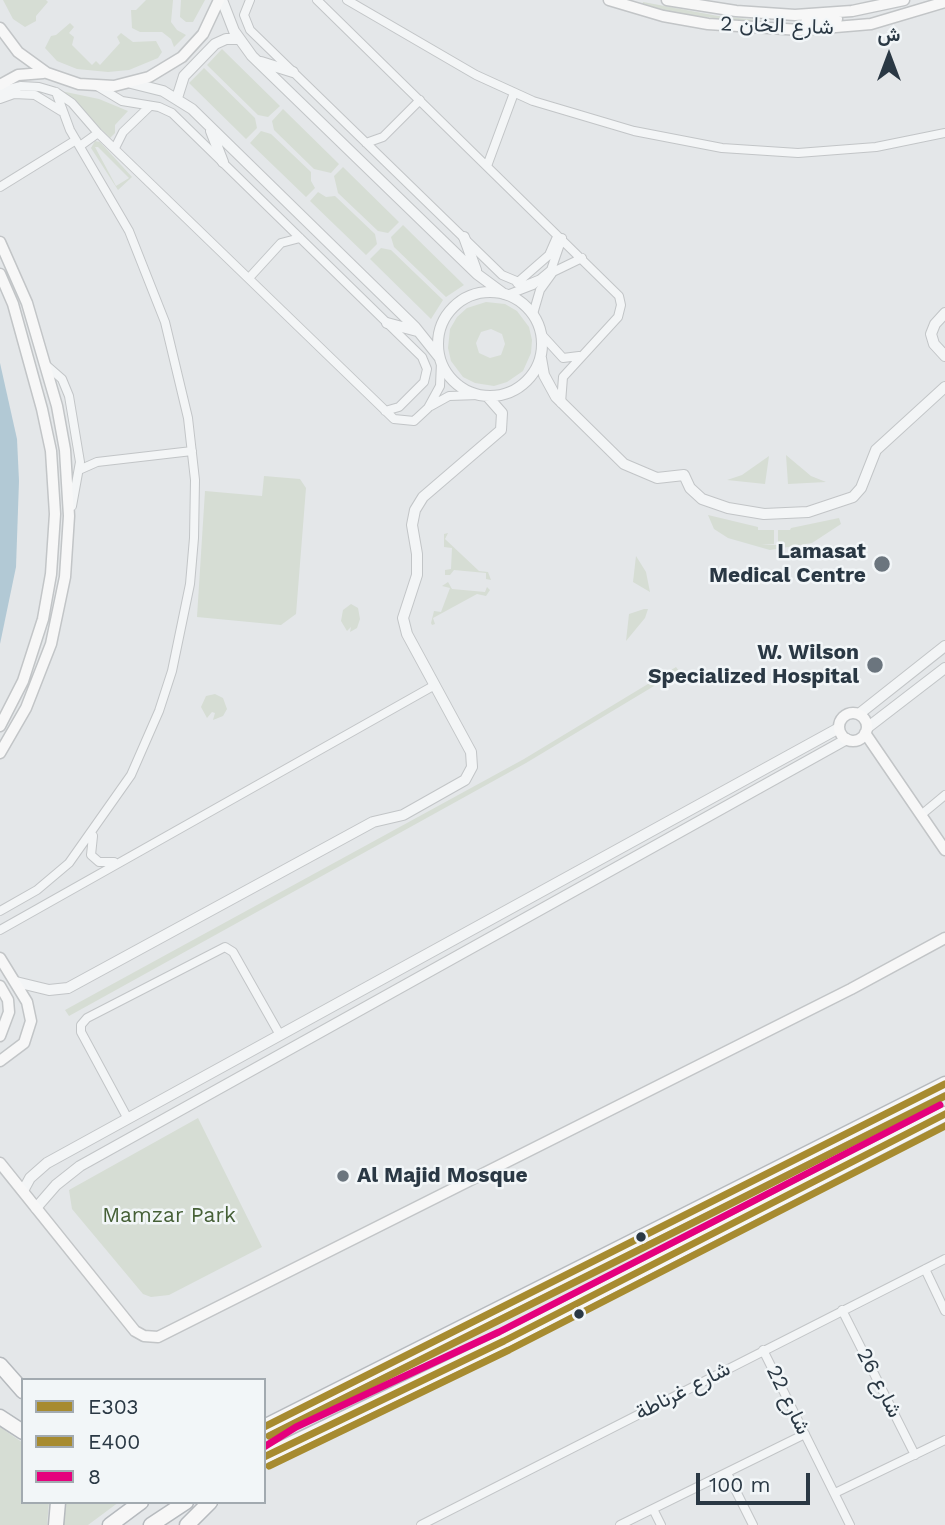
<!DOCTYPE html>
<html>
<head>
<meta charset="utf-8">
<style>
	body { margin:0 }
	#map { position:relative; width:945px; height:1525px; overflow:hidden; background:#e4e7e9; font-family:"Work Sans",Vazirmatn,sans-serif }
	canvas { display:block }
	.legend { position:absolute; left:21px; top:1378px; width:245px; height:126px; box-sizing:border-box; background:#f2f6f8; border:2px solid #a2aab0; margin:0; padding:9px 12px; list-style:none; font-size:21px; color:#2a3844 }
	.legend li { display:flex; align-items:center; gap:14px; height:35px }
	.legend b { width:35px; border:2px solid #a2aab0 }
	.north { position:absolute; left:854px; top:21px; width:70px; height:70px; -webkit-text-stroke:5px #f2f6f8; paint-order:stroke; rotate:0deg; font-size:19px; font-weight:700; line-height:28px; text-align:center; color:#2a3844 }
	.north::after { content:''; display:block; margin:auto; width:24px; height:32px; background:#2a3844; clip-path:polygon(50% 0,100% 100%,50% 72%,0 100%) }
	.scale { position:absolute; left:696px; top:1473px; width:114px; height:32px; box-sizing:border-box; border:4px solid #2a3844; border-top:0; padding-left:9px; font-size:21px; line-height:24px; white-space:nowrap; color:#2a3844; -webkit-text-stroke:5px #f2f6f8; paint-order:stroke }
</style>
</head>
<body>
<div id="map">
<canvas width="945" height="1525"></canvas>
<ul class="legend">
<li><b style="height:9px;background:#a78b30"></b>E303</li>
<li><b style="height:9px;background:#a78b30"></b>E400</li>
<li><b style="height:9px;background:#e5007d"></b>8</li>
</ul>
<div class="north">ش</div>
<div class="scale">100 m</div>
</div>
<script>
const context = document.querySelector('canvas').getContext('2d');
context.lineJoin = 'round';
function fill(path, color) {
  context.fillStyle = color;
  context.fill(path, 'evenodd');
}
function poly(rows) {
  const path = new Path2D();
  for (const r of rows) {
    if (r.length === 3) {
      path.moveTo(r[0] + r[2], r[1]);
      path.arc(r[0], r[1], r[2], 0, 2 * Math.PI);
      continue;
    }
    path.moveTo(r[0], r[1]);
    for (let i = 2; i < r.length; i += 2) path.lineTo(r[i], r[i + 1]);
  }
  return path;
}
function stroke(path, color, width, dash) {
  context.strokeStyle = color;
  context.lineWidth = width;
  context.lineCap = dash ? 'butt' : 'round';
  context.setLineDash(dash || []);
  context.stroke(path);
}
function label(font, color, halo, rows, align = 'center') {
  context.font = font + ' "Work Sans",Vazirmatn,sans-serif';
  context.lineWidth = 5;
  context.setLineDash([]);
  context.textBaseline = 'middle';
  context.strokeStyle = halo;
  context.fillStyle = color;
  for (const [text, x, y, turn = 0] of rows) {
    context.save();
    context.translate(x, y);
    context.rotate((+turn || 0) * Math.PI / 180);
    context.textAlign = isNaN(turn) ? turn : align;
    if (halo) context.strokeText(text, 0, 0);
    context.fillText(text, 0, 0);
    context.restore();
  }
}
fill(poly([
	[3,0,46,0,48,2,36,16,36,21,25,27,13,19],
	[146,0,173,0,171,22,177,30,186,35,174,47,171,39,162,32,140,32,132,28,131,10,136,10],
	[181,0,205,0,193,22,186,22,180,17],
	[643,2,718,16,769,21,768,25,667,12,642,6],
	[70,23,74,27,69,33,74,37,72,45,92,65,96,61,100,65,120,43,117,37,121,33,133,42,156,41,162,52,158,58,129,70,108,72,77,69,57,61,45,48,51,36,56,35],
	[222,49,280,106,268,117,258,115,207,65],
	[204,68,255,118,257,128,246,139,189,83],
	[61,91,99,99,128,111,115,125,115,133,110,138],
	[283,109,339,164,331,173,314,169,274,130,272,121],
	[261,131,271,134,311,172,311,181,315,188,306,197,250,143],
	[95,141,100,142,132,177,118,190,91,148],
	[95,147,98,147,129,178,116,186],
	[343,167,399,222,388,233,378,231,338,193,334,176],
	[318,192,326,197,335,196,375,234,377,244,366,255,310,201],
	[403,225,464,285,446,297,394,247,391,237],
	[381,248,391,250,443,300,431,319,370,259],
	[486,302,505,304,517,311,529,327,532,340,531,353,523,371,507,382,494,386,475,383,463,377,451,361,448,348,450,329,457,317,467,308],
	[491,329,502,334,505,344,501,355,490,358,479,353,476,343,481,332],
	[786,455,811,476,826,482,788,484],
	[769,456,765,484,727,480,742,475],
	[264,476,300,479,306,488,296,614,281,625,197,617,205,491,262,496],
	[708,515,758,527,758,530,774,530,774,544,761,545,784,545,778,544,778,530,790,530,791,528,839,518,841,524,812,543,770,550,728,538,714,529],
	[448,533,445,539,479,571,488,572,491,580,486,579,486,573,454,570,450,575,445,575,445,570,451,569,452,548,444,547,444,534],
	[636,556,646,572,650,592,633,582],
	[448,582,452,589,485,592,487,587,490,590,486,596,477,594,433,618,435,624,432,625,431,623,434,611,441,612,450,588,442,586],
	[351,604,358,608,360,619,357,628,350,632,351,627,347,631,341,621,343,610],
	[644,609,648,609,645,618,626,641,629,614],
	[676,667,679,671,526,763,69,1016,65,1010,524,759],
	[215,694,223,698,227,709,223,716,213,720,215,713,212,712,207,718,201,707,206,696],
	[198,1118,262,1247,169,1295,151,1297,143,1294,72,1209,69,1190],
	[0,1427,23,1443,23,1502,49,1502,47,1525,0,1525],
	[64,1502,119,1502,88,1525,62,1525]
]), '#d6ddd4');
fill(poly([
	[0,363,17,439,19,481,16,567,0,644]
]), '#b2c9d5');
const minor = poly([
	[250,0,244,15,250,30,502,275,526,285,543,278],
	[317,0,619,296,621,305,618,317,563,377,561,403],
	[347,0,476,75,533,101,634,131,722,148,798,153,876,147,945,133],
	[97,86,122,101,159,107,172,113,422,357,427,369,424,382,399,407,385,411],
	[0,91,21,86,39,87,56,92,72,103,98,133,394,419,414,421,428,408,440,386,441,362],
	[0,99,14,94,35,95,61,111],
	[366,143,383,137,420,100],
	[80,146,98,133],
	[115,148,123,132,150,106],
	[487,166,514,93],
	[0,187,76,140],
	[249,278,281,243,300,238],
	[517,283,549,255,556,239],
	[507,295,533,285,551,270,562,238],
	[533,314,540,290,553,272,582,258],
	[542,335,563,358,579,356],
	[46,365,62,379,69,396,80,462,72,506],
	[431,406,449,396,479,395],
	[79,470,97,462,192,451],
	[921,815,945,795],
	[93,836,91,855,99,862,114,862],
	[0,911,37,890,69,863,131,775,159,711,172,671,190,584,194,538,195,480,188,418,165,322,129,231,70,130,56,92],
	[0,930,435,685],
	[128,1119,81,1032,81,1025,87,1018,225,947,233,952,280,1035],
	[925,1269,945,1311],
	[842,1310,915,1455],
	[763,1350,850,1525],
	[727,1473,753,1525],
	[835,1493,945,1440],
	[653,1509,661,1525],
	[421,1525,945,1259],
	[620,1525,805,1434]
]);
const tertiary = poly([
	[222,0,234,31,252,56,477,274,504,294],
	[261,62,293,72],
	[131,83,163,91,192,109,415,327,439,357],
	[177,98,184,76,215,44,226,39,238,39],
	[211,131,223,162],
	[464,237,476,270],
	[490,344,52],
	[945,313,935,324,931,334,934,344,945,356],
	[387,323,417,331],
	[541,358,544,375,556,397,624,464,657,478,684,475,690,488,702,499,728,508,764,514,808,512,853,497,861,488,876,450,945,387],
	[859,714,945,646],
	[867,728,945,668],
	[16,982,49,990,68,988,373,822,403,815,465,780,472,767,471,752,407,634,403,618,417,575,417,554,412,525,415,510,423,497,501,430,502,413,487,396],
	[23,1191,30,1178,47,1163,839,728],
	[36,1208,56,1185,80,1166,847,739]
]);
const secondary = poly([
	[609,0,663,16,708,24,800,30,871,24,945,2],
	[667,0,736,11,795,15,852,11,904,0],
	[0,28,18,52,47,73,79,84,114,86,149,77,182,57,203,34,219,0],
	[801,28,806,23,837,19],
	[0,85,18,75,43,73],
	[0,242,27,303,57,406,65,450,69,516,65,577,51,644,26,708,0,753],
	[0,274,13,304,42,409,51,451,55,514,51,574,43,619,23,681,0,726],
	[853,727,14],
	[865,733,945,850],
	[0,958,27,1002,31,1021,24,1043,0,1061],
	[0,986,8,1000,9,1012,0,1036],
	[0,1163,135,1331,144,1336,158,1337,851,989,945,938]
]);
const motorway = poly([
	[0,1365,23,1391],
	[0,1417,23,1432],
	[264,1427,945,1084],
	[264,1457,504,1341,945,1114],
	[56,1525,58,1502],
	[110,1525,141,1502],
	[151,1525,186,1502],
	[187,1525,210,1502]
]);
stroke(minor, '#c2c5c7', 10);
stroke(tertiary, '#c2c5c7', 12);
stroke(secondary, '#c2c5c7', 13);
stroke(motorway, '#b6babe', 17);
stroke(minor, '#f3f5f6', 8);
stroke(tertiary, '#f3f5f6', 10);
stroke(secondary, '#f7f7f7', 10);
stroke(motorway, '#f7f7f7', 14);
stroke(poly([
	[264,1427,945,1084],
	[264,1457,504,1341,945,1114]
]), '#a78b30', 7);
stroke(poly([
	[269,1436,945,1096],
	[269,1466,509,1350,945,1126]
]), '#a78b30', 7);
stroke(poly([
	[264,1447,296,1427,499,1332,940,1105]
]), '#e5007d', 7);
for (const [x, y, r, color] of [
	[882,564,9,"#6b757e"],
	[875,665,9,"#6b757e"],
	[343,1176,7,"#6b757e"],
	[641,1237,6,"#2a3844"],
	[579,1314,6,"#2a3844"]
]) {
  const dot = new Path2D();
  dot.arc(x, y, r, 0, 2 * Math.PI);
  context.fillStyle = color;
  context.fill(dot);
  stroke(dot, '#f2f6f8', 2.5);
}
label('21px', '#2a3844', '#f2f6f8', [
	["شارع الخان 2",777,26,2],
	["شارع 26",879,1383,63],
	["شارع غرناطة",683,1391,-27],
	["شارع 22",788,1400,64]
]);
label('bold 21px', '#2a3844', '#f2f6f8', [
	["Lamasat",866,552],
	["Medical Centre",866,576],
	["W. Wilson",859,653],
	["Specialized Hospital",859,677],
	["Al Majid Mosque",357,1176,"left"]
], 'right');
label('21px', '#466037', '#f2f6f8', [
	["Mamzar Park",169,1216]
]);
</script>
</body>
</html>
